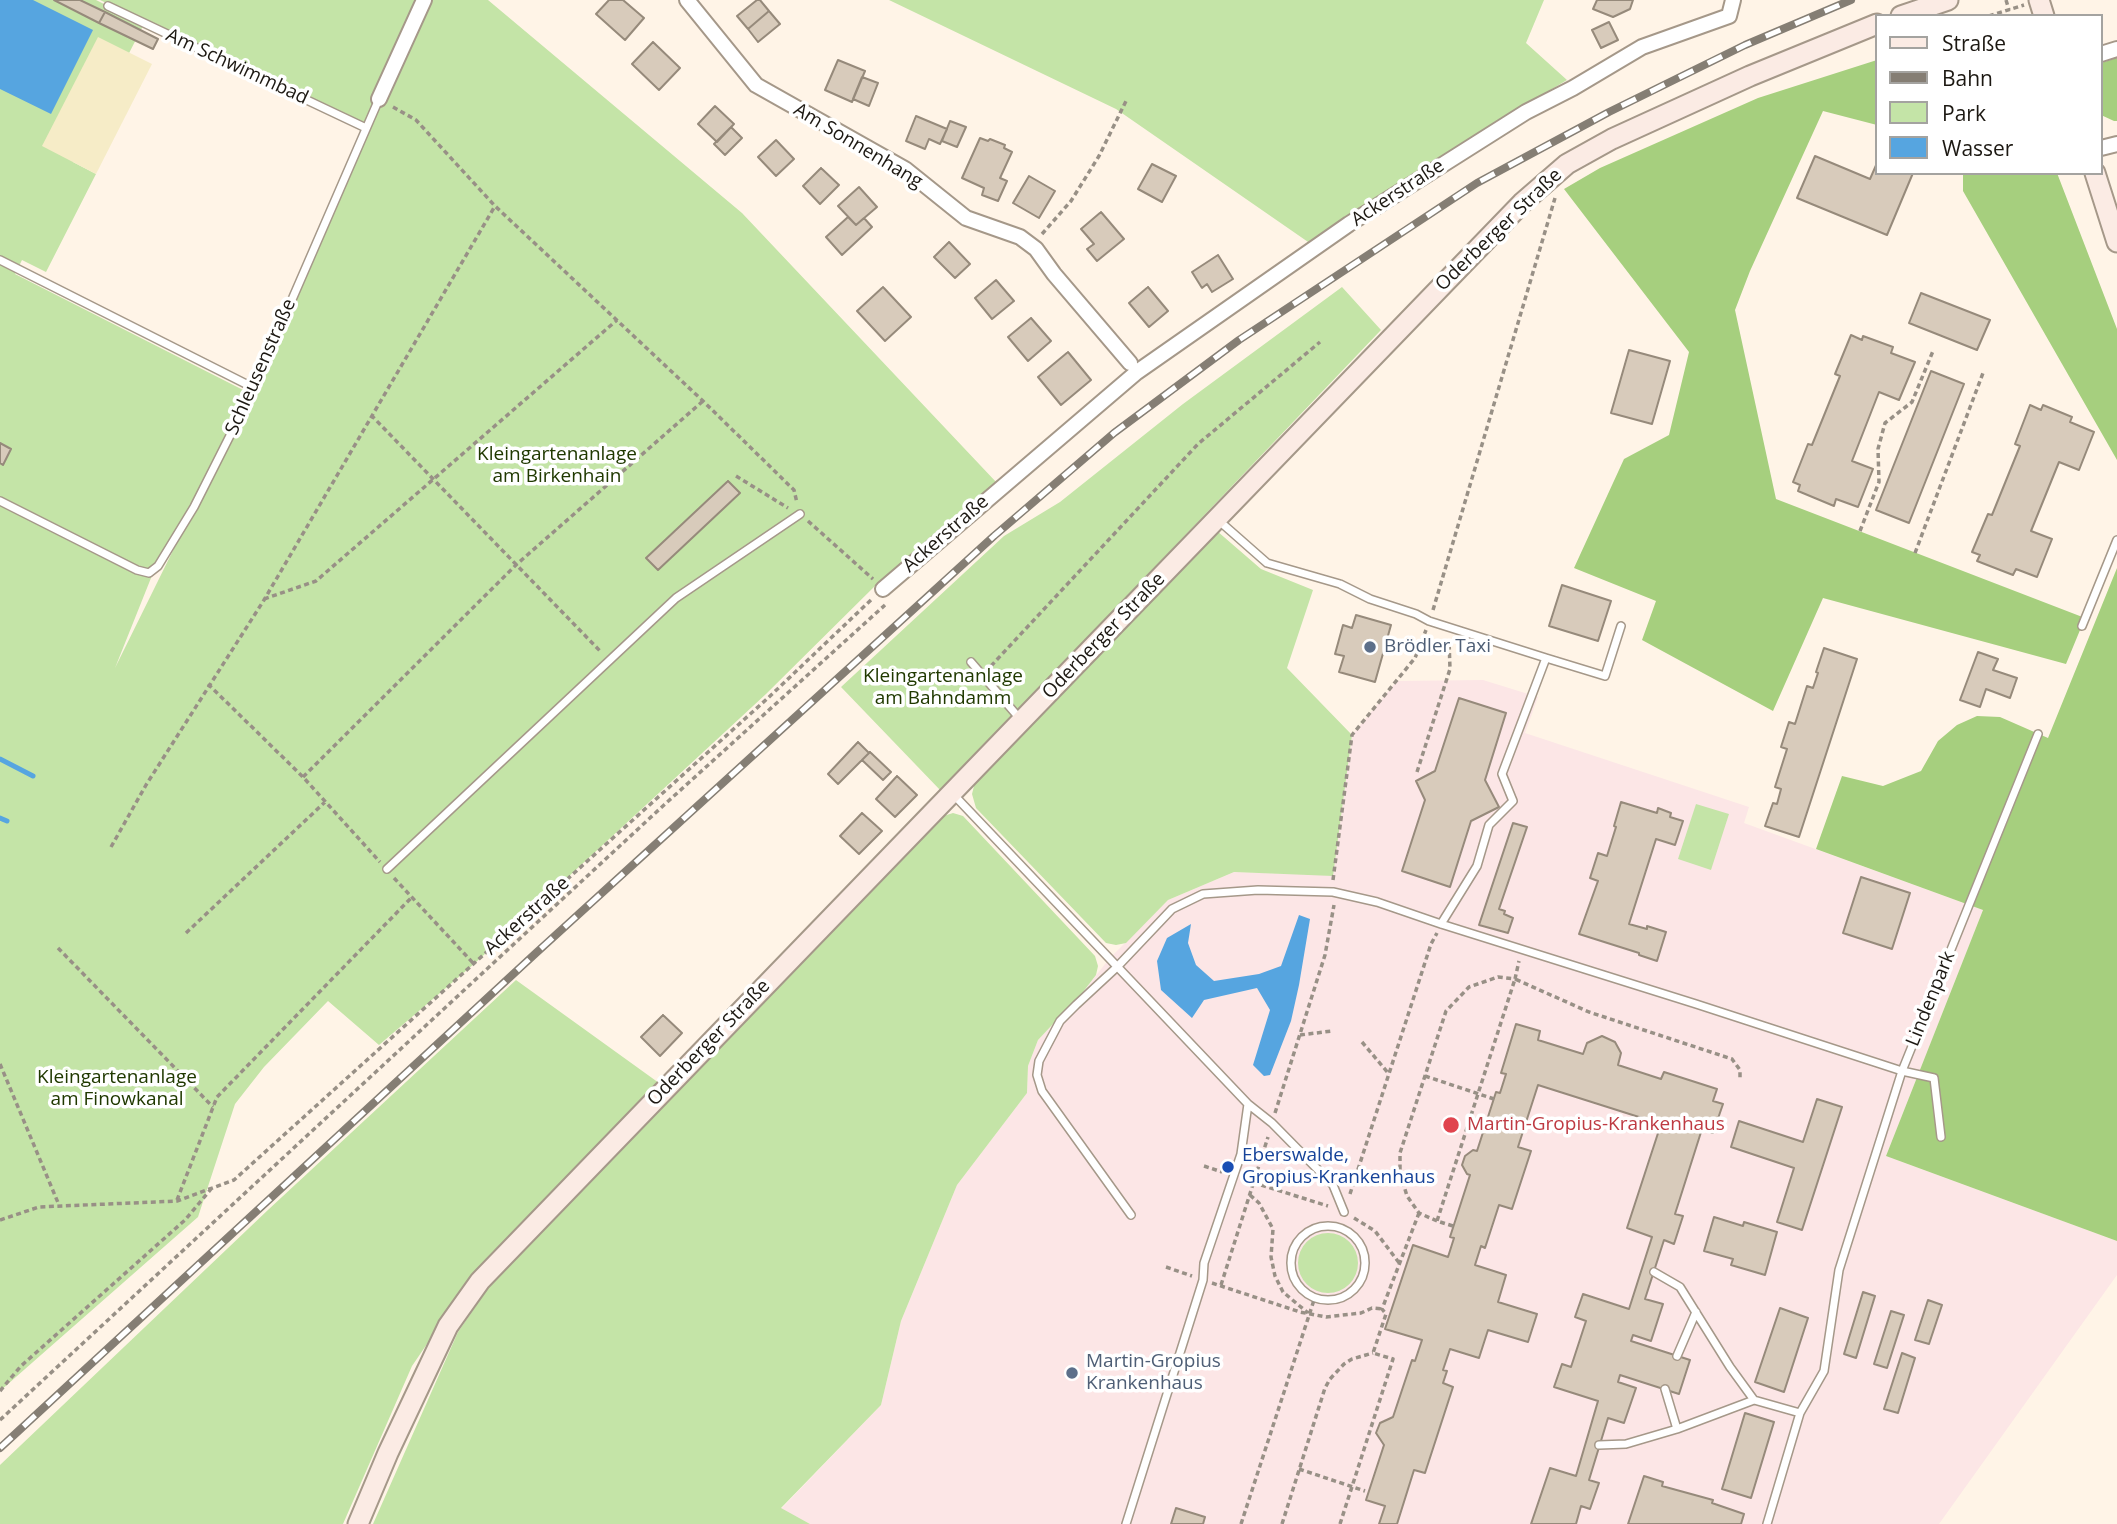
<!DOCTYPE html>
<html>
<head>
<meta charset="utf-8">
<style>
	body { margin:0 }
	#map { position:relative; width:2117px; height:1524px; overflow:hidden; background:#fff4e7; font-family:"Open Sans",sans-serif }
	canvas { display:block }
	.legend { position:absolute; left:1875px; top:14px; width:228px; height:161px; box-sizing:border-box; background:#fff; border:2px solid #a4a3a0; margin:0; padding:9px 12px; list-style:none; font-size:21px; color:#1c1812 }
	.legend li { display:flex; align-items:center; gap:14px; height:35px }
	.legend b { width:35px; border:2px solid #a4a3a0 }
</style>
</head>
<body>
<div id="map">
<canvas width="2117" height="1524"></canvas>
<ul class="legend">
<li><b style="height:9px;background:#fbebe4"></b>Straße</li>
<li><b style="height:9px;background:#857e74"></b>Bahn</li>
<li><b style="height:19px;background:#c4e4a7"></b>Park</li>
<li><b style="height:19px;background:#56a5e0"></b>Wasser</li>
</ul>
</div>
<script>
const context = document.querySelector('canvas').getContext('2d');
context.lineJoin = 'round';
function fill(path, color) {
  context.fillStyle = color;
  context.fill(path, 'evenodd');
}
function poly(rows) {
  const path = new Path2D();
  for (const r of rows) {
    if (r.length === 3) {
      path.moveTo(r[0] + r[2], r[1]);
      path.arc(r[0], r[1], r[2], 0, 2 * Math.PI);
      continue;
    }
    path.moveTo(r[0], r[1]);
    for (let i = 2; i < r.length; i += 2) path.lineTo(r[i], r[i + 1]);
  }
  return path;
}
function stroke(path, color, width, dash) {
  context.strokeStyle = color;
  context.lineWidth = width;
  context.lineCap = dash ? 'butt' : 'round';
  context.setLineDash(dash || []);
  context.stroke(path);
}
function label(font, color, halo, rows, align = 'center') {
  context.font = font + ' "Open Sans",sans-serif';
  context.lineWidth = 7;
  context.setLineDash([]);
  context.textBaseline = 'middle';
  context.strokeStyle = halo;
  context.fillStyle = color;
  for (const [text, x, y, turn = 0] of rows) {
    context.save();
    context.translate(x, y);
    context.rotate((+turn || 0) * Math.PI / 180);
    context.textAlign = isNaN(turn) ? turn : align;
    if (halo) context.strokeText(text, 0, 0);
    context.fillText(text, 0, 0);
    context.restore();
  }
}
fill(poly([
	[1483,680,1538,697,1525,733,1749,807,1744,823,1983,910,1886,1156,2117,1241,2117,1275,1939,1524,810,1524,781,1509,881,1405,901,1321,957,1185,1027,1093,1028,1066,1038,1040,1083,992,1109,959,1168,900,1234,872,1333,875,1352,735,1397,681]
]), '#fce6e6');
fill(poly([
	[0,0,96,0,144,24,73,162,96,174,46,272,22,260,15,274,251,394,366,128,100,0,423,0,386,85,432,0,488,0,742,213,997,483,878,583,766,694,474,964,379,1045,328,1001,264,1067,235,1104,198,1217,0,1391],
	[191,514,115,668,159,558],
	[889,0,1544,0,1526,43,1567,80,1469,139,1357,210,1311,244,1116,109],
	[1342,287,1381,330,941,791,841,687,1004,536,1060,502,1183,404],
	[1217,531,1261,569,1313,590,1287,668,1352,735,1333,876,1234,872,1168,900,1126,943,1116,945,1106,943,976,808,972,794,975,782,988,766],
	[1696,804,1729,814,1711,870,1678,859],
	[953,813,963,816,1095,956,1098,966,1096,975,1083,992,1038,1040,1028,1066,1027,1093,957,1185,901,1321,881,1405,781,1508,810,1524,373,1524,458,1332,493,1281,934,819],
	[516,980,659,1083,442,1322,412,1366,343,1524,0,1524,0,1465,269,1209],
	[1328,1263,30]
]), '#c4e4a7');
fill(poly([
	[2117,58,2117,121,2114,121,2101,115,2101,63],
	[1877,60,1877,125,1823,111,1750,271,1735,310,1776,499,2085,618,2066,664,1823,598,1773,711,1642,640,1656,601,1574,568,1624,459,1669,435,1689,352,1564,189,1600,168,1758,98],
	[1963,173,2057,173,2117,329,2117,460,1963,191],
	[2117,568,2117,1241,1886,1156,1983,910,1816,849,1842,776,1883,786,1921,771,1938,741,1957,725,1977,716,2000,717,2048,738]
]), '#a6cf7e');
fill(poly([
	[98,37,152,64,96,174,42,146]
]), '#f6ecc7');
fill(poly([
	[0,0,33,0,93,30,51,114,0,89],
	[1299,915,1310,919,1299,985,1291,1021,1270,1075,1264,1076,1253,1065,1270,1010,1257,988,1204,1000,1192,1018,1161,990,1157,961,1167,938,1191,924,1188,943,1196,965,1214,981,1259,974,1281,966]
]), '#56a5e0');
stroke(poly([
	[0,759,33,776],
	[0,818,7,821]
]), '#56a5e0', 5);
const building = poly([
	[54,0,80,0,105,12,99,23,54,0],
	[609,0,623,0,644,18,625,40,596,14,609,0],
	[757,0,760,0,769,11,748,29,737,16,757,0],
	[1597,0,1633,0,1630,9,1613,17,1593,9,1597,0],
	[769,11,780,24,758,42,748,29,769,11],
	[105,12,158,39,153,49,99,23,105,12],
	[1609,22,1618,40,1601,48,1592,30,1609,22],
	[653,42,680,68,659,90,632,64,653,42],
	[838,60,865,71,852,102,825,90,838,60],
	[862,77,878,83,869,106,853,99,862,77],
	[715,106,734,124,717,142,698,124,715,106],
	[916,116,947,129,940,144,929,139,925,149,906,141,916,116],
	[950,121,966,127,957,147,942,141,950,121],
	[731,127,742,138,725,155,714,144,731,127],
	[980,138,988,141,990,139,1005,145,1004,148,1012,152,1000,178,1007,181,998,201,982,195,984,188,962,178,980,138],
	[776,140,794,159,776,176,758,157,776,140],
	[1815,156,1870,179,1877,163,1877,173,1913,173,1887,235,1797,198,1815,156],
	[1152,164,1176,176,1162,202,1138,189,1152,164],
	[821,168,839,185,820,204,803,186,821,168],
	[1029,176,1055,191,1039,218,1013,203,1029,176],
	[859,187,877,207,856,225,838,206,859,187],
	[1101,212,1124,239,1097,261,1087,249,1094,244,1081,229,1101,212],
	[848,217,856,225,864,218,872,227,842,255,826,237,848,217],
	[949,242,970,264,955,278,934,257,949,242],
	[1218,255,1233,279,1212,292,1207,284,1202,288,1192,272,1218,255],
	[996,280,1014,301,992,319,975,298,996,280],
	[883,287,911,317,885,341,857,311,883,287],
	[1148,287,1168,311,1149,327,1129,303,1148,287],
	[1921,293,1990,320,1977,350,1909,323,1921,293],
	[1031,318,1051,341,1028,361,1008,337,1031,318],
	[1851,335,1862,340,1863,336,1893,347,1891,353,1915,362,1899,400,1879,392,1852,461,1873,469,1858,507,1836,499,1834,506,1798,491,1800,485,1793,482,1808,444,1812,445,1840,376,1835,374,1851,335],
	[1629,350,1670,361,1652,424,1611,413,1629,350],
	[1068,352,1091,380,1061,405,1038,377,1068,352],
	[1931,371,1964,384,1909,523,1876,510,1931,371],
	[2030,405,2041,410,2043,405,2072,417,2070,422,2094,432,2079,470,2059,462,2031,531,2052,539,2037,577,2016,569,2013,575,1977,561,1980,555,1972,552,1988,514,1992,515,2020,446,2015,444,2030,405],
	[0,443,11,449,3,465,0,463,0,443],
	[728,481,740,493,658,570,646,558,728,481],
	[1562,585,1611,601,1598,641,1549,626,1562,585],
	[1356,615,1391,625,1375,682,1339,672,1344,656,1335,654,1343,625,1352,628,1356,615],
	[1824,648,1857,659,1799,837,1765,826,1773,803,1777,804,1781,789,1775,787,1787,749,1781,747,1789,722,1795,724,1807,686,1813,688,1818,673,1816,672,1824,648],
	[1978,652,1998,659,1993,670,2017,678,2010,698,1986,689,1980,707,1960,700,1978,652],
	[1459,698,1506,713,1485,780,1499,807,1471,821,1450,887,1402,871,1425,800,1416,781,1435,771,1459,698],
	[858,742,869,753,838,784,828,774,858,742],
	[870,752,891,772,883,780,862,760,870,752],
	[897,776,917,795,895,817,876,799,897,776],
	[1621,802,1657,813,1658,808,1671,813,1670,817,1683,821,1675,845,1656,839,1629,924,1647,929,1647,926,1666,932,1657,961,1639,955,1639,953,1579,934,1598,881,1590,878,1598,853,1607,856,1616,827,1614,826,1621,802],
	[862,813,882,831,859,854,840,836,862,813],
	[1513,823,1527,827,1499,909,1505,911,1504,914,1513,918,1508,933,1479,925,1513,823],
	[1861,877,1910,893,1892,949,1843,933,1861,877],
	[663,1015,682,1033,660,1056,641,1037,663,1015],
	[1516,1024,1540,1031,1538,1040,1583,1054,1587,1043,1602,1036,1615,1042,1621,1053,1618,1065,1661,1079,1664,1072,1717,1089,1713,1101,1723,1104,1713,1133,1702,1129,1675,1214,1683,1216,1674,1244,1664,1240,1645,1299,1663,1304,1651,1341,1633,1335,1631,1341,1690,1360,1679,1394,1620,1375,1618,1382,1636,1388,1624,1423,1608,1418,1589,1480,1599,1483,1590,1509,1581,1506,1576,1524,1531,1524,1550,1468,1576,1476,1598,1401,1554,1387,1562,1364,1571,1367,1586,1321,1575,1317,1583,1294,1629,1309,1652,1237,1627,1228,1661,1124,1538,1085,1518,1147,1531,1151,1512,1209,1499,1205,1485,1248,1481,1246,1475,1265,1506,1275,1498,1302,1537,1314,1528,1342,1488,1330,1479,1358,1450,1349,1443,1370,1447,1371,1443,1383,1453,1387,1425,1473,1414,1470,1397,1524,1379,1524,1385,1506,1366,1500,1384,1445,1376,1433,1380,1423,1393,1417,1412,1360,1415,1361,1422,1340,1385,1329,1413,1245,1448,1257,1454,1238,1450,1237,1470,1175,1467,1174,1462,1165,1465,1156,1473,1150,1477,1151,1496,1092,1500,1093,1506,1074,1501,1073,1516,1024],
	[1817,1099,1842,1107,1802,1230,1777,1222,1794,1168,1731,1147,1739,1121,1803,1142,1817,1099],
	[1714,1217,1743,1226,1744,1222,1777,1232,1765,1275,1731,1265,1733,1259,1704,1251,1714,1217],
	[1863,1292,1875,1296,1856,1358,1844,1354,1863,1292],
	[1928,1300,1942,1305,1929,1344,1915,1340,1928,1300],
	[1780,1308,1808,1318,1784,1392,1755,1382,1780,1308],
	[1891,1311,1904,1315,1887,1368,1874,1364,1891,1311],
	[1902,1353,1915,1358,1898,1413,1884,1409,1902,1353],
	[1745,1413,1774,1422,1751,1498,1722,1489,1745,1413],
	[1644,1476,1663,1482,1662,1486,1713,1500,1712,1503,1744,1514,1741,1524,1628,1524,1644,1476],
	[1176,1508,1205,1517,1203,1524,1171,1524,1176,1508]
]);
fill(building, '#d8cbbb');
stroke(building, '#968a7b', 2);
const lane = poly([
	[108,6,366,128],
	[0,260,254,388],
	[0,501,137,570,149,573,158,566,194,507,251,394,379,99],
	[1217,519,1267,563,1340,584,1370,599,1416,614,1429,621,1546,658],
	[2082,626,2117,540],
	[971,662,1021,720],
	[952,793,1248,1104,1241,1154,1204,1263,1203,1280,1126,1524],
	[387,869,676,598,800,514],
	[1441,924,1477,866,1489,825,1513,801,1502,774,1546,658,1605,676,1621,626],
	[1248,1104,1272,1123,1333,1185,1344,1212],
	[1131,1215,1042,1091,1037,1075,1039,1061,1060,1021,1076,1005,1117,967,1172,909,1203,894,1258,890,1333,892,1377,902,1441,924,1696,1004,1902,1071,1934,1078,1941,1137],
	[1328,1263,37],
	[1654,1272,1680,1287,1730,1367,1754,1400,1800,1413],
	[1677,1356,1696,1312],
	[1665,1389,1677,1429],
	[1599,1445,1626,1444,1677,1429,1754,1400],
	[1767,1524,1800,1413,1824,1371,1839,1270,1902,1071,2038,734]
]);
const street = poly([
	[687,0,756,85,905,169,966,218,1020,237,1036,249,1054,274,1130,363],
	[2101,54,2117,49],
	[379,99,424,0],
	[2101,148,2117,144],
	[883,589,1137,372,1349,224,1526,112,1573,88,1642,47,1729,16,1733,0]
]);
const secondary = poly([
	[2039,0,2044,16],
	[1901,16,1948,0],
	[2095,173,2117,242],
	[358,1524,388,1453,448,1326,480,1281,1522,203,1567,164,1612,139,1750,76,1877,24]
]);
stroke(lane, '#a59889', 10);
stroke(street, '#a59889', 18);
stroke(secondary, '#a59889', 23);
stroke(poly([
	[2006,0,2009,10],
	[1989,16,2024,5],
	[393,107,416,120,495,206,703,401,794,490,797,503],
	[1042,234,1071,201,1099,156,1126,101],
	[371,415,601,652],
	[736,476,788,508],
	[808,521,873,579],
	[1860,531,1879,482,1878,449,1885,423,1912,402,1933,351],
	[1915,553,1983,373],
	[264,599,316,581,617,320],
	[1433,610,1555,198],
	[991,666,1198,444,1320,342],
	[208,684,303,777,380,862],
	[1417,772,1450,669,1449,640],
	[303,777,517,564,703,401],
	[111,847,146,785,264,600,495,206],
	[394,878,474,964],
	[1333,880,1352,735,1415,658,1426,630],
	[186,933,325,802],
	[58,948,213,1107],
	[1300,1035,1332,1031],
	[1362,1042,1389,1074],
	[0,1064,59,1205],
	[1425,1076,1494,1099],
	[1275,1113,1325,955,1334,905],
	[1204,1166,1222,1172],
	[1245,1180,1328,1206],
	[1350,1194,1431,944,1437,933],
	[1250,1195,1259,1203,1273,1229,1271,1257,1275,1276,1283,1292,1308,1313],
	[177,1200,217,1097,412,897],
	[1354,1218,1375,1231,1400,1264],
	[0,1220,39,1207,177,1201,234,1180,768,698,873,598],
	[1437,1221,1419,1213,1407,1196,1400,1173,1400,1153,1446,1011,1469,987,1498,977,1515,979,1519,961],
	[1453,1226,1437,1221,1515,979,1589,1012,1732,1059,1740,1070,1740,1079],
	[1166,1267,1192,1276],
	[1212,1283,1300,1312,1326,1317,1361,1313,1372,1308,1382,1309],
	[1221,1285,1268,1137],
	[0,1391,21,1366,185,1220,211,1189],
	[0,1420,664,805,885,605],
	[1299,1469,1365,1491],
	[1241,1524,1315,1297],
	[1282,1524,1325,1388,1330,1379,1344,1364,1352,1359,1373,1353],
	[1340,1524,1393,1359,1373,1353,1386,1314,1382,1309,1419,1213]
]), '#989086', 3.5, [5, 3.5]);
stroke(lane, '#fff', 7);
stroke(street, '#fff', 14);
stroke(secondary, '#fbebe4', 19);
const rail = poly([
	[0,1448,536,953,994,536,1114,433,1239,340,1477,183,1609,112,1745,45,1851,0]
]);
stroke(rail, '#857e74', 8);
stroke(rail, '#fff', 5, [16]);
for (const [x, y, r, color] of [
	[1370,647,7,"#5c6f8a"],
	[1451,1125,9,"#e0444e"],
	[1228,1167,7,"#1a4fb4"],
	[1072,1373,7,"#5c6f8a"]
]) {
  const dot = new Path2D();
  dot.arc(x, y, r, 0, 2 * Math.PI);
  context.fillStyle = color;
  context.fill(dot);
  stroke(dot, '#fff', 2.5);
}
label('19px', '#1c1812', '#fff', [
	["Am Schwimmbad",237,67,25],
	["Am Sonnenhang",858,146,31],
	["Ackerstraße",1398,193,-33],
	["Oderberger Straße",1499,230,-44],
	["Schleusenstraße",261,367,-66],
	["Ackerstraße",946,534,-41],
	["Oderberger Straße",1104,636,-46],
	["Ackerstraße",527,916,-42],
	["Lindenpark",1931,999,-68],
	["Oderberger Straße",709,1043,-46]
]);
label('19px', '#203900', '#fff', [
	["Kleingartenanlage",557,455],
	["am Birkenhain",557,477],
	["Kleingartenanlage",943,677],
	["am Bahndamm",943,699],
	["Kleingartenanlage",117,1078],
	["am Finowkanal",117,1100]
]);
label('19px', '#4e5e75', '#fff', [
	["Brödler Taxi",1384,647],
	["Martin-Gropius",1086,1362],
	["Krankenhaus",1086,1384]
], 'left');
label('19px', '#be3a42', '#fff', [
	["Martin-Gropius-Krankenhaus",1467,1125]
], 'left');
label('19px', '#164399', '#fff', [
	["Eberswalde,",1242,1156],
	["Gropius-Krankenhaus",1242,1178]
], 'left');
</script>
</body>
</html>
